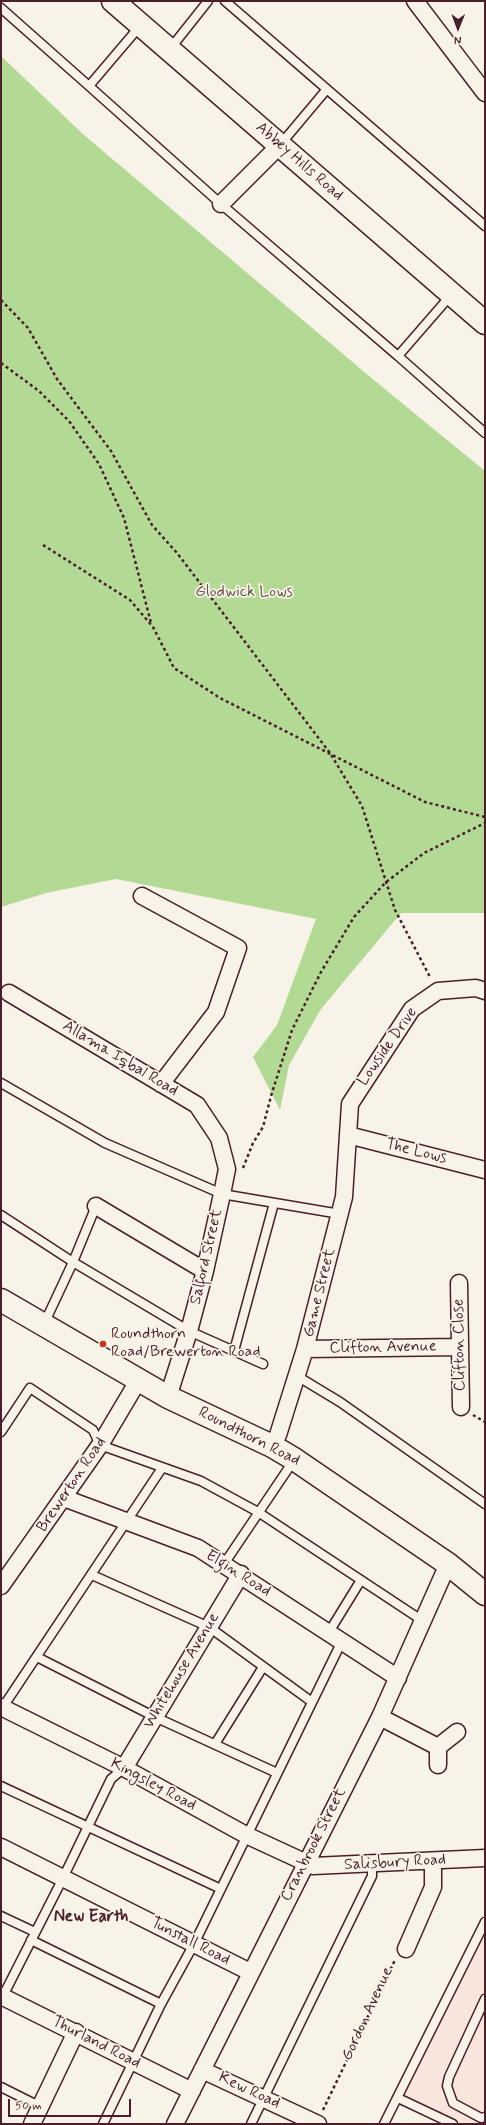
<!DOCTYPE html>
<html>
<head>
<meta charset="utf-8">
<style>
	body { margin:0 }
	#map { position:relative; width:486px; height:2125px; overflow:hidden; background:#f7f3e8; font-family:Mynerve,sans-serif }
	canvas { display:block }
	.frame { position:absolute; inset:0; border:2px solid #4a1f2b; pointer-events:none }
	.north { position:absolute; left:438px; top:8px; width:40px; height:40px; -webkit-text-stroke:3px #f7f3e8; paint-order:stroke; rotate:181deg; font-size:11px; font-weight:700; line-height:16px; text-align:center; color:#4a1f2b }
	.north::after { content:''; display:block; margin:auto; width:14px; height:18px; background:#4a1f2b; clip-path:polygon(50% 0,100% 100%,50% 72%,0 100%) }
	.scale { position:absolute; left:8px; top:2099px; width:123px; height:18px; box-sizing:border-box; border:2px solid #4a1f2b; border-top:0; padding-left:5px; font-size:12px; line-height:14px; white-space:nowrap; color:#4a1f2b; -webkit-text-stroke:3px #f7f3e8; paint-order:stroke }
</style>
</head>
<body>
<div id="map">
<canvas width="486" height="2125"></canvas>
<div class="frame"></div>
<div class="north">N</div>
<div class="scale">50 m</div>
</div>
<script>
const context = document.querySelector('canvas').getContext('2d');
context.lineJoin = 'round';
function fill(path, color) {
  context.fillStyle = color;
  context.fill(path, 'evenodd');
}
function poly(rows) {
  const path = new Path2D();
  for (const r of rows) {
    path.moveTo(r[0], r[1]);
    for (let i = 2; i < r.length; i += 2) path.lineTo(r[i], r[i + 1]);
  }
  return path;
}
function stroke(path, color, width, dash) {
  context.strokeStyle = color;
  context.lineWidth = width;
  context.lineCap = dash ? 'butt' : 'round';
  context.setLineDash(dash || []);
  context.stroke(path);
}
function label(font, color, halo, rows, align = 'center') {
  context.font = font + ' Mynerve,sans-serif';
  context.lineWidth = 3.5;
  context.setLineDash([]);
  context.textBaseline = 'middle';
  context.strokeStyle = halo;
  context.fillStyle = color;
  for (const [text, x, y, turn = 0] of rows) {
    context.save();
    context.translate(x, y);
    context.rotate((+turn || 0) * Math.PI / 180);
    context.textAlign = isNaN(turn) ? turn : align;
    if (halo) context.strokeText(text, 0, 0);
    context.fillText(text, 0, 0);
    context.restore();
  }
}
fill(poly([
	[485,1930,485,2124,460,2124,401,2096]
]), '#f8e6dd');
fill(poly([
	[1,56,84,135,375,381,485,471,485,913,401,913,321,1009,289,1065,280,1110,253,1057,277,1025,316,919,116,879,46,893,1,907]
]), '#b3da95');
const lane = poly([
	[225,1,485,226],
	[1,8,89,86],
	[140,26,89,86,221,204,398,356],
	[170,49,208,1],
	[280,145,327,89],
	[451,295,398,356,485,433],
	[1,1083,105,1143,222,1194,340,1214],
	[1,1215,73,1262,189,1331,263,1364],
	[44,1324,73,1262,96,1206],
	[234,1351,274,1203],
	[297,1376,340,1402,485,1504],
	[1,1432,30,1388,93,1430,100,1445,201,1481,258,1512,423,1621],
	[224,1564,294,1460],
	[92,1575,209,1627,312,1702],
	[329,1632,361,1580],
	[37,1657,155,1717,277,1773],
	[1,1710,162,1468],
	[215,1744,263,1667],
	[1,1786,221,1889],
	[1,1916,35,1932],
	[31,1940,161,2004],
	[3,1996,63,1878,111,1779,124,1768],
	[485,1999,449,2077,447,2086,453,2103,481,2118,485,2117],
	[1,2087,41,2107],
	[398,2098,453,2124],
	[103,2124,161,2004,194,1944,342,1641],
	[251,2124,372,1876,372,1865],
	[384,2124,485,1922]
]);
const street = poly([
	[415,1,485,93],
	[221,204,280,145],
	[142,896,238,948,216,1012,161,1084],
	[9,993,197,1105,219,1138,227,1169,222,1194,205,1271,189,1331,168,1397],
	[348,1135,485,1170],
	[96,1206,205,1271],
	[459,1283,461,1407],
	[305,1349,460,1347],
	[272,1446,278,1435,305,1349,344,1197,350,1104,412,1009,438,991,476,988,485,991],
	[64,1498,198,1548,398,1678],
	[1,1586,100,1445,138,1381],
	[1,1707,124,1768,246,1835,313,1866,485,1858],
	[380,1717,438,1747],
	[438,1765,438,1747,457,1732],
	[124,1768,241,1574],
	[1,1847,250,1972],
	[406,1949,433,1887,433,1861],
	[1,1996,192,2091],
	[202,2070,318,2124],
	[32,2124,76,2032],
	[175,2124,380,1717,448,1564]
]);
const secondary = poly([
	[113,1,485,323],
	[1,1300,168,1397,272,1446,294,1459,448,1564,485,1594]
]);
stroke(lane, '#4a1f2b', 11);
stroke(street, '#4a1f2b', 19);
stroke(secondary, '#4a1f2b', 25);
stroke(poly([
	[1,300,28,328,57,379,111,451,152,525,177,553,330,753,362,806,395,910,430,977],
	[1,363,39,391,69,421,99,464,124,518,151,623],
	[43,545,130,600,153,627,174,668,220,698,425,802,485,817],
	[243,1168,253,1143,263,1127,271,1096,292,1030,321,972,354,917,385,883,424,853,485,823],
	[473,1415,485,1422],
	[323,2110,395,1960]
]), '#4a1f2b', 2.5, [3, 3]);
stroke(lane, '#f7f3e8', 8);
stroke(street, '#f7f3e8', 16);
stroke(secondary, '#f7f3e8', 22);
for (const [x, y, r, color] of [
	[103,1344,4,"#c8321e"]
]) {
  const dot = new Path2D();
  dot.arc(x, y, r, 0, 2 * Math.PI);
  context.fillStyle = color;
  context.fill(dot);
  stroke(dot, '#f7f3e8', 1.5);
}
label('16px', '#4a1f2b', '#f7f3e8', [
	["Abbey Hills Road",299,162,41],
	["Lowside Drive",388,1047,-55],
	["Allama Iqbal Road",120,1059,31],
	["The Lows",416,1152,14],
	["Salford Street",207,1257,-77],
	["Game Street",320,1293,-76],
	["Clifton Close",460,1345,-91],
	["Clifton Avenue",383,1348,-1],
	["Roundthorn Road",249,1437,27],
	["Brewerton Road",72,1485,-56],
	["Elgin Road",238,1574,32],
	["Whitehouse Avenue",182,1671,-59],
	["Kingsley Road",153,1785,28],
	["Cranbrook Street",314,1845,-63],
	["Salisbury Road",395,1863,-3],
	["Tunstall Road",190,1942,27],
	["Gordon Avenue",368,2014,-65],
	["Thurland Road",96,2043,27],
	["Kew Road",249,2091,25]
]);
label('16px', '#644e46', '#f7f3e8', [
	["Glodwick Lows",244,593]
]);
label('16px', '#4a1f2b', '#f7f3e8', [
	["Roundthorn",111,1335],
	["Road/Brewerton Road",111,1353]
], 'left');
label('bold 17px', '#4a1f2b', '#f7f3e8', [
	["New Earth",91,1917]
]);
</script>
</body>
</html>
